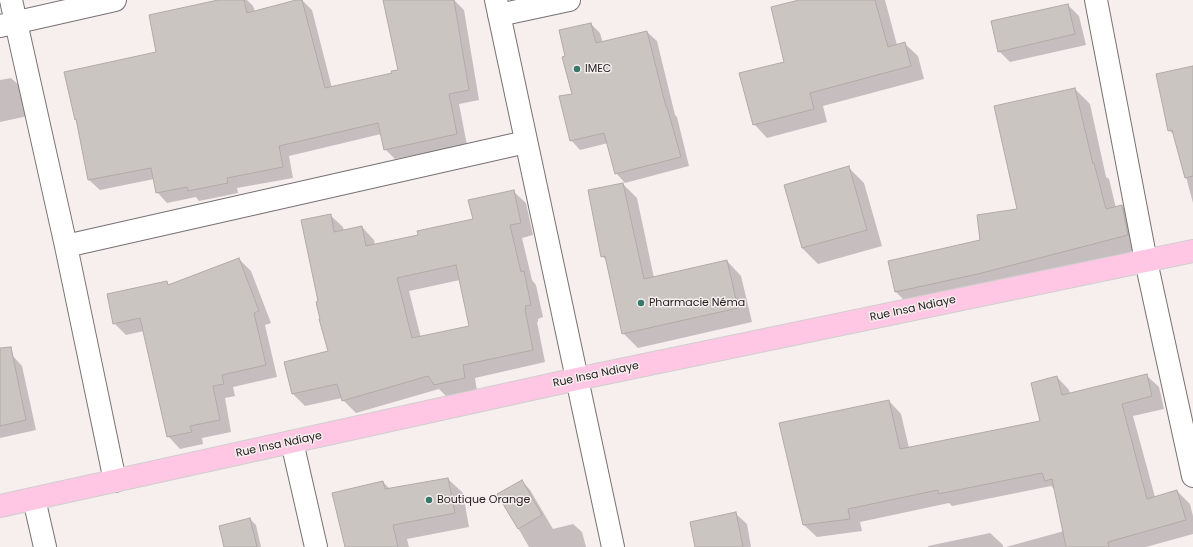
<!DOCTYPE html>
<html>
<head>
<meta charset="utf-8">
<style>
	body { margin:0 }
	canvas { display:block; background:#f7eeee }
</style>
</head>
<body>
<canvas width="1193" height="547"></canvas>
<script>
const context = document.querySelector('canvas').getContext('2d');
context.lineJoin = 'round';
function fill(path, color) {
  context.fillStyle = color;
  context.fill(path, 'evenodd');
}
function poly(rows) {
  const path = new Path2D();
  for (const r of rows) {
    path.moveTo(r[0], r[1]);
    for (let i = 2; i < r.length; i += 2) path.lineTo(r[i], r[i + 1]);
  }
  return path;
}
function stroke(path, color, width, dash) {
  context.strokeStyle = color;
  context.lineWidth = width;
  context.lineCap = dash ? 'butt' : 'round';
  context.setLineDash(dash || []);
  context.stroke(path);
}
function label(font, color, halo, rows, align = 'center') {
  context.font = font + ' Poppins,sans-serif';
  context.lineWidth = 3;
  context.setLineDash([]);
  context.textBaseline = 'middle';
  context.strokeStyle = halo;
  context.fillStyle = color;
  for (const [text, x, y, turn = 0] of rows) {
    context.save();
    context.translate(x, y);
    context.rotate((+turn || 0) * Math.PI / 180);
    context.textAlign = isNaN(turn) ? turn : align;
    if (halo) context.strokeText(text, 0, 0);
    context.fillText(text, 0, 0);
    context.restore();
  }
}
fill(poly([
	[223,0,247,0,253,6,255,12,302,0,312,10,332,88,393,74,399,71,384,0,454,0,464,10,479,100,459,104,467,145,395,159,385,149,381,134,289,156,293,178,237,188,238,193,199,201,196,197,167,203,157,192,154,179,100,190,89,180,77,121,76,119],
	[804,0,885,0,897,45,904,43,918,56,924,79,823,106,827,122,767,138,754,124,786,62],
	[1068,5,1079,16,1086,45,1010,62,999,51],
	[591,24,600,33,603,43,647,32,657,41,675,115,677,117,689,166,625,183,616,173,608,143,580,150,571,140,574,94,566,57],
	[1193,67,1193,203,1175,136,1169,130],
	[11,78,22,88,28,116,0,122,0,80],
	[1075,89,1090,104,1106,177,1109,179,1116,208,1122,206,1136,221,1142,249,993,288,910,306,896,292,982,241,1018,210],
	[848,167,864,183,882,246,818,264,802,248,785,185],
	[623,184,637,198,654,278,727,261,741,276,752,322,638,348,623,333,607,261,602,256],
	[513,191,526,203,533,235,522,238,532,280,536,285,543,317,538,319,538,322,537,322,545,362,475,378,477,391,447,397,439,389,356,413,343,400,342,398,305,406,293,394,329,352,322,319,319,302,330,215,343,227,344,231,362,227,374,240,375,245,420,236,474,219],
	[460,280,470,327,421,338,409,291],
	[239,259,251,271,271,323,265,325,277,377,233,387,235,396,225,398,231,432,202,438,203,444,180,449,168,436,144,331,126,335,114,323,166,282,170,286],
	[12,355,22,366,36,430,0,438,0,358],
	[1146,375,1159,387,1164,409,1133,416,1155,497,1177,491,1190,504,1193,516,1193,534,1146,547,1006,547,1064,531,1055,490,1051,486,952,506,949,503,860,522,862,531,817,537,804,525,780,424,889,401,901,414,909,448,1041,421,1057,377,1069,390,1070,394],
	[448,479,463,493,469,527,407,539,409,547,346,547,383,482,390,489],
	[522,481,530,490,553,529,573,524,582,532,586,547,529,547,499,495],
	[735,513,747,524,751,547,696,547],
	[250,519,256,525,261,547,225,547],
	[990,533,1003,545,1003,547,928,547,928,546]
]), '#0003');
const building = poly([
	[218,0,244,0,247,13,296,0,302,0,325,88,392,73,391,71,398,70,383,0,454,0,469,90,449,94,457,134,384,150,378,123,279,146,283,167,227,178,228,183,188,191,187,187,156,193,151,168,88,180,76,119,75,120,64,72,156,52,149,15,218,0],
	[799,0,875,0,888,47,905,42,911,66,810,93,814,109,753,125,739,73,784,62,771,7,799,0],
	[1068,4,1075,34,998,52,991,21,1068,4],
	[591,23,596,43,647,31,666,107,667,107,681,157,615,174,604,133,570,141,559,96,572,94,562,57,565,56,559,30,591,23],
	[1193,66,1193,176,1185,178,1172,130,1168,131,1156,74,1193,66],
	[1075,88,1093,164,1094,163,1106,209,1122,205,1128,235,978,274,895,292,888,261,980,240,977,215,1017,209,994,106,1075,88],
	[849,166,867,230,802,248,784,185,849,166],
	[623,183,644,279,727,260,738,308,622,334,605,256,601,257,588,190,623,183],
	[514,190,521,223,510,225,521,272,524,271,531,305,525,306,526,309,525,309,533,350,463,365,465,378,434,385,428,376,342,401,337,384,292,394,284,362,328,351,319,319,320,319,316,302,318,301,301,220,331,214,334,232,362,226,366,246,418,235,417,231,473,219,468,200,514,190],
	[456,265,469,326,412,338,397,278,456,265],
	[239,258,259,311,254,313,266,365,222,375,224,384,213,386,220,420,190,426,192,432,167,437,140,318,113,324,107,294,167,281,168,285,239,258],
	[11,347,26,420,0,426,0,348,11,347],
	[1147,374,1152,396,1122,404,1147,499,1177,490,1186,520,1108,542,1109,547,1066,547,1052,479,1045,481,1042,473,938,494,938,490,848,509,850,519,803,525,779,423,889,400,900,449,1040,421,1031,383,1057,376,1062,395,1147,374],
	[448,478,455,513,393,525,398,547,345,547,332,493,383,481,385,489,448,478],
	[522,480,542,515,518,529,497,494,522,480],
	[736,512,743,547,695,547,690,522,736,512],
	[250,518,257,547,224,547,219,526,250,518]
]);
fill(building, '#cbc5c1');
stroke(building, '#b1aaa7', 1);
const minor = poly([
	[11,0,66,246,115,481],
	[496,0,613,547],
	[1096,0,1146,261,1193,476],
	[499,15,569,0],
	[0,26,115,0],
	[66,246,526,142],
	[292,442,316,547],
	[34,499,45,547]
]);
const major = poly([
	[0,506,577,379,1193,251]
]);
stroke(minor, '#797272', 24);
stroke(major, '#cfcfcf', 24);
stroke(minor, '#fff', 22);
stroke(major, '#ffc7e3', 22);
for (const [x, y, r, color] of [
	[577,69,4,"#36796a"],
	[641,303,4,"#36796a"],
	[429,500,4,"#36796a"]
]) {
  const dot = new Path2D();
  dot.arc(x, y, r, 0, 2 * Math.PI);
  context.fillStyle = color;
  context.fill(dot);
  stroke(dot, '#f7eeee', 1.5);
}
label('11px', '#262323', '#f7eeee', [
	["IMEC",585,69],
	["Pharmacie Néma",649,303],
	["Boutique Orange",437,500]
], 'left');
label('11px', '#262323', '#f7eeee', [
	["Rue Insa Ndiaye",913,309,-12],
	["Rue Insa Ndiaye",596,375,-12],
	["Rue Insa Ndiaye",279,445,-12]
]);
</script>
</body>
</html>
